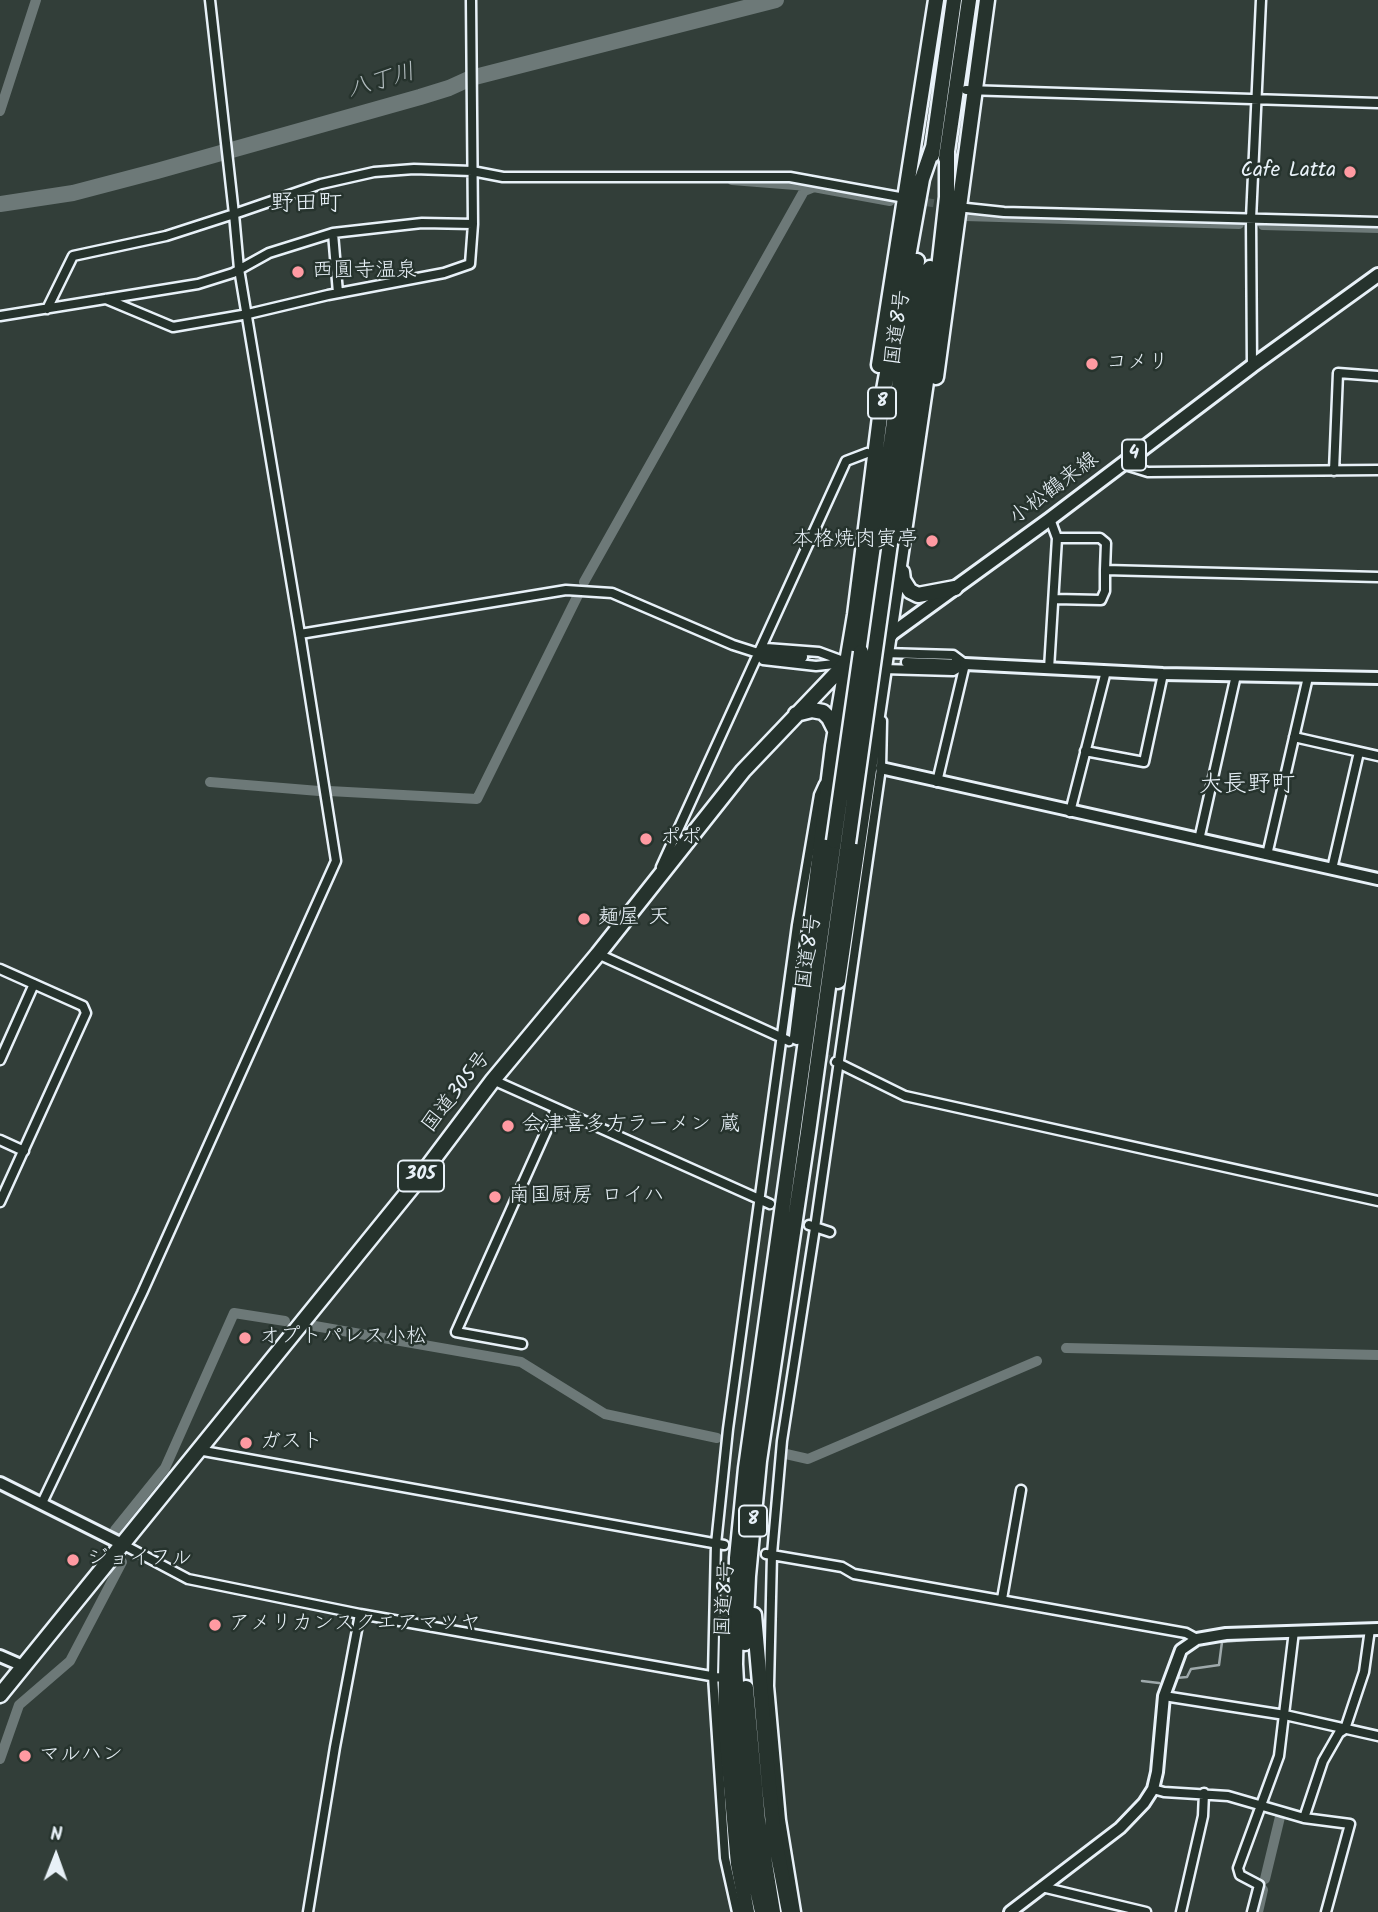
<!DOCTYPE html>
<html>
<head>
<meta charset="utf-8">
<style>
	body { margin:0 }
	#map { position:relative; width:1378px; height:1912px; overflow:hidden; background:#323e39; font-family:Kalam,sans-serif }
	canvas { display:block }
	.north { position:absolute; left:21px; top:1821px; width:70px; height:70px; -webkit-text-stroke:5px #26332d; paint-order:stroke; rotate:1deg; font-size:19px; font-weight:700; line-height:28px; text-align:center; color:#e8f1f8 }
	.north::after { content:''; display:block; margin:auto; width:24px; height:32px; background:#e8f1f8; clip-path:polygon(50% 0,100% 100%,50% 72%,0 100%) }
</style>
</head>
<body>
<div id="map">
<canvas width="1378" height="1912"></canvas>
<div class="north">N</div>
</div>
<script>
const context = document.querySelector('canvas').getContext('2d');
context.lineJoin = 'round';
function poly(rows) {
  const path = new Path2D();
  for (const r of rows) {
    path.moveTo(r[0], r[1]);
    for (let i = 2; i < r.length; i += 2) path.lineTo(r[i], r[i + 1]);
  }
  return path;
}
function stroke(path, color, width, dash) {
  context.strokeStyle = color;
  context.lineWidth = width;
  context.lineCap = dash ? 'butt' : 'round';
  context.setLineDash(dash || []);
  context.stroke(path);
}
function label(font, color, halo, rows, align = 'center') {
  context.font = font + ' Kalam,"Klee One",sans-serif';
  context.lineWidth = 5;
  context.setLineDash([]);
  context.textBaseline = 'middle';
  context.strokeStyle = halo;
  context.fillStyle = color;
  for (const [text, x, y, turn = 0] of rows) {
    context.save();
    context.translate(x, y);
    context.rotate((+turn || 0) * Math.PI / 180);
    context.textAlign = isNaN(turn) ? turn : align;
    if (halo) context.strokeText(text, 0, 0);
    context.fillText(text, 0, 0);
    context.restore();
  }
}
stroke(poly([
	[1343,1635,1361,1636],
	[1374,1635,1378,1635],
	[1176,1678,1187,1677,1191,1669,1219,1665,1222,1642,1281,1637],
	[1142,1681,1159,1683]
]), '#9ea9ab', 2.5);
stroke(poly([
	[0,111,36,0],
	[732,180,808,186,890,201],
	[965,216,1239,224],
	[1263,225,1378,228],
	[584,582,804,191,814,187],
	[210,782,319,791],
	[329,791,477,799,579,593],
	[309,1325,521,1362,605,1414,717,1438],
	[1066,1348,1378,1355],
	[786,1454,808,1459,1037,1361],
	[115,1530,165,1468,234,1313,285,1321],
	[0,1759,19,1705,70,1661,122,1562],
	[1265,1879,1280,1817],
	[1258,1912,1263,1890]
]), '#6d7978', 10);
stroke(poly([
	[0,204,73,193,157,171,420,97,449,88,471,78,776,0]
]), '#6d7978', 16);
stroke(poly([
	[914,200,950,206],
	[803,657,834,658],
	[881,661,906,662],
	[789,1041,833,1061]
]), '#4d5956', 8, [8, 4]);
const street = poly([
	[966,90,1378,103],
	[957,207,1004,212,1378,222],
	[333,233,338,293],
	[106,299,173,327,248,314,328,295,444,273,470,264,473,224],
	[47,309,73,256,166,236,234,214,210,0],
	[0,316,198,284,233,273,269,253,333,233,422,223,473,224,471,0],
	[1252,366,1251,219,1261,0],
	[1122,464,1148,472,1378,470],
	[1334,471,1338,373,1378,376],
	[1057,538,1100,538,1106,543,1105,570],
	[1055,599,1101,600,1105,591,1105,570,1378,577],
	[758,653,763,660,816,666,844,663],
	[758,653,766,648,819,652,846,662],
	[884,653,953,655,965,664],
	[803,657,758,653,733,645,612,593,566,590,300,634,239,269,234,214,321,184,374,172,414,169,472,171,503,177,790,177,905,198],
	[906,662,962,664],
	[883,669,953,671,965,664],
	[1049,669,1057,538,1050,519],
	[1294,737,1378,756],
	[1085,751,1144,762,1163,674],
	[937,782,965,664],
	[1070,812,1106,671],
	[1199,840,1236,675],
	[1267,855,1308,677],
	[661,867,846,461,867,453],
	[1332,869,1359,752],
	[598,954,789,1041],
	[0,969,83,1006,86,1013,0,1202],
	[0,1060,34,984],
	[836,1062,905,1096,1378,1201],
	[493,1080,770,1204],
	[0,1140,24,1151],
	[809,1225,830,1232],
	[522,1344,456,1332,556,1109],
	[198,1450,724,1545],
	[42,1503,142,1293,336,861,300,634],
	[122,1544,188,1579,360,1614,722,1678],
	[766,1554,842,1567,854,1574,1186,1633,1197,1639],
	[1002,1599,1021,1490],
	[1164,1696,1285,1715,1378,1736],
	[1153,1789,1164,1792,1228,1796,1304,1818],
	[1042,1887,1146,1912],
	[308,1912,335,1747,360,1614],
	[737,1912,725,1858,713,1676,716,1544,728,1429,797,925,819,795,824,784],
	[796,1912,781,1820,769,1686,772,1554,782,1441,815,1228,881,768,882,721],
	[1181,1912,1203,1816,1204,1793],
	[1252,1912,1259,1885,1240,1875,1238,1868,1279,1756,1294,1631],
	[1326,1912,1350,1824,1304,1818,1323,1761,1339,1733,1345,1729,1364,1672,1370,1629]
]);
const secondary = poly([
	[965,664,1163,674,1378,678],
	[881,768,1378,879],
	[0,1483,122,1544],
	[0,1656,23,1666],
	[1010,1912,1120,1828,1144,1803,1153,1789,1157,1772,1164,1696,1181,1650,1197,1639,1226,1634,1378,1629]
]);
const primary = poly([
	[890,635,1050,519,1252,366,1378,275]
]);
const highway = poly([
	[932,155,954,0],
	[946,158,969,0],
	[879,365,936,0],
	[936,377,987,0],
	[891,536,930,268],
	[902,572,903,580,910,591,918,595,955,588],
	[861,652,917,261],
	[796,714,812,710,823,712,829,718,835,730],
	[838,981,927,375,947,197,947,150],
	[797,1037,833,746,855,615,882,401,922,179,933,147],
	[754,1615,769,1786,774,1835,789,1912],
	[727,1635,725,1719,738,1864,747,1912],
	[745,1643,748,1576,759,1461,808,1132,848,843],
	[746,1688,758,1820,773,1912],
	[0,1695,417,1181,493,1080,598,954,743,771,847,662,890,635],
	[762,1912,753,1872,741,1777,735,1664,737,1558,746,1468,834,841]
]);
stroke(street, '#e8f1f8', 13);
stroke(secondary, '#e8f1f8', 16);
stroke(primary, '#e8f1f8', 18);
stroke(highway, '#e8f1f8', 19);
stroke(street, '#26332d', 8);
stroke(secondary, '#26332d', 10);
stroke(primary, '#26332d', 12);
stroke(highway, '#26332d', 14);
const highwayBridge = poly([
	[834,841,861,652],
	[848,843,891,536]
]);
stroke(highwayBridge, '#e8f1f8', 19, []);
stroke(highwayBridge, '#26332d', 14);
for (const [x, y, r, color] of [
	[1350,172,7,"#ff9aa2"],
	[298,272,7,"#ff9aa2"],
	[1092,364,7,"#ff9aa2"],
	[932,541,7,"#ff9aa2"],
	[646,839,7,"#ff9aa2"],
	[584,919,7,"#ff9aa2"],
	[508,1126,7,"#ff9aa2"],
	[495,1197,7,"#ff9aa2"],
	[245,1338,7,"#ff9aa2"],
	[246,1443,7,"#ff9aa2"],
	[73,1560,7,"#ff9aa2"],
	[215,1625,7,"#ff9aa2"],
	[25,1756,7,"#ff9aa2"]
]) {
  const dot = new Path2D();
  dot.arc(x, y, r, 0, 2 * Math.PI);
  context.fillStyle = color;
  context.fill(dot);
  stroke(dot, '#26332d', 2.5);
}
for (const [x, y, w] of [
	[882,403,28],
	[1134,455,24],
	[421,1176,46],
	[753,1521,28]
]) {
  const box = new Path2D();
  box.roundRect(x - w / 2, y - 15.5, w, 31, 5);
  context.fillStyle = '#26332d';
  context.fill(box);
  stroke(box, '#e8f1f8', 2);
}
label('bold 19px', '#e8f1f8', null, [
	["8",882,403],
	["4",1134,455],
	["305",421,1176],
	["8",753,1521]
]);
label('21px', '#e8f1f8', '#26332d', [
	["Cafe Latta",1336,172,"right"],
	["西圓寺温泉",312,272],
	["コメリ",1106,364],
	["本格焼肉寅亭",918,541,"right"],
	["ポポ",660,839],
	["麺屋 天",598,919],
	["会津喜多方ラーメン 蔵",522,1126],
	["南国厨房 ロイハ",509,1197],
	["オプトパレス小松",259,1338],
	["ガスト",260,1443],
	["ジョイフル",87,1560],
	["アメリカンスクエアマツヤ",229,1625],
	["マルハン",39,1756]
], 'left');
label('21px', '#e8f1f8', '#26332d', [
	["国道8号",900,328,-82],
	["小松鶴来線",1055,490,-37],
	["国道8号",811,952,-82],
	["国道305号",458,1093,-52],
	["国道8号",727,1599,-87]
]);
label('italic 23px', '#b1bbbe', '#26332d', [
	["八丁川",382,83,-16]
]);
label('24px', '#e8f1f8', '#26332d', [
	["野田町",306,206],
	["大長野町",1247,787]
]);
</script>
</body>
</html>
